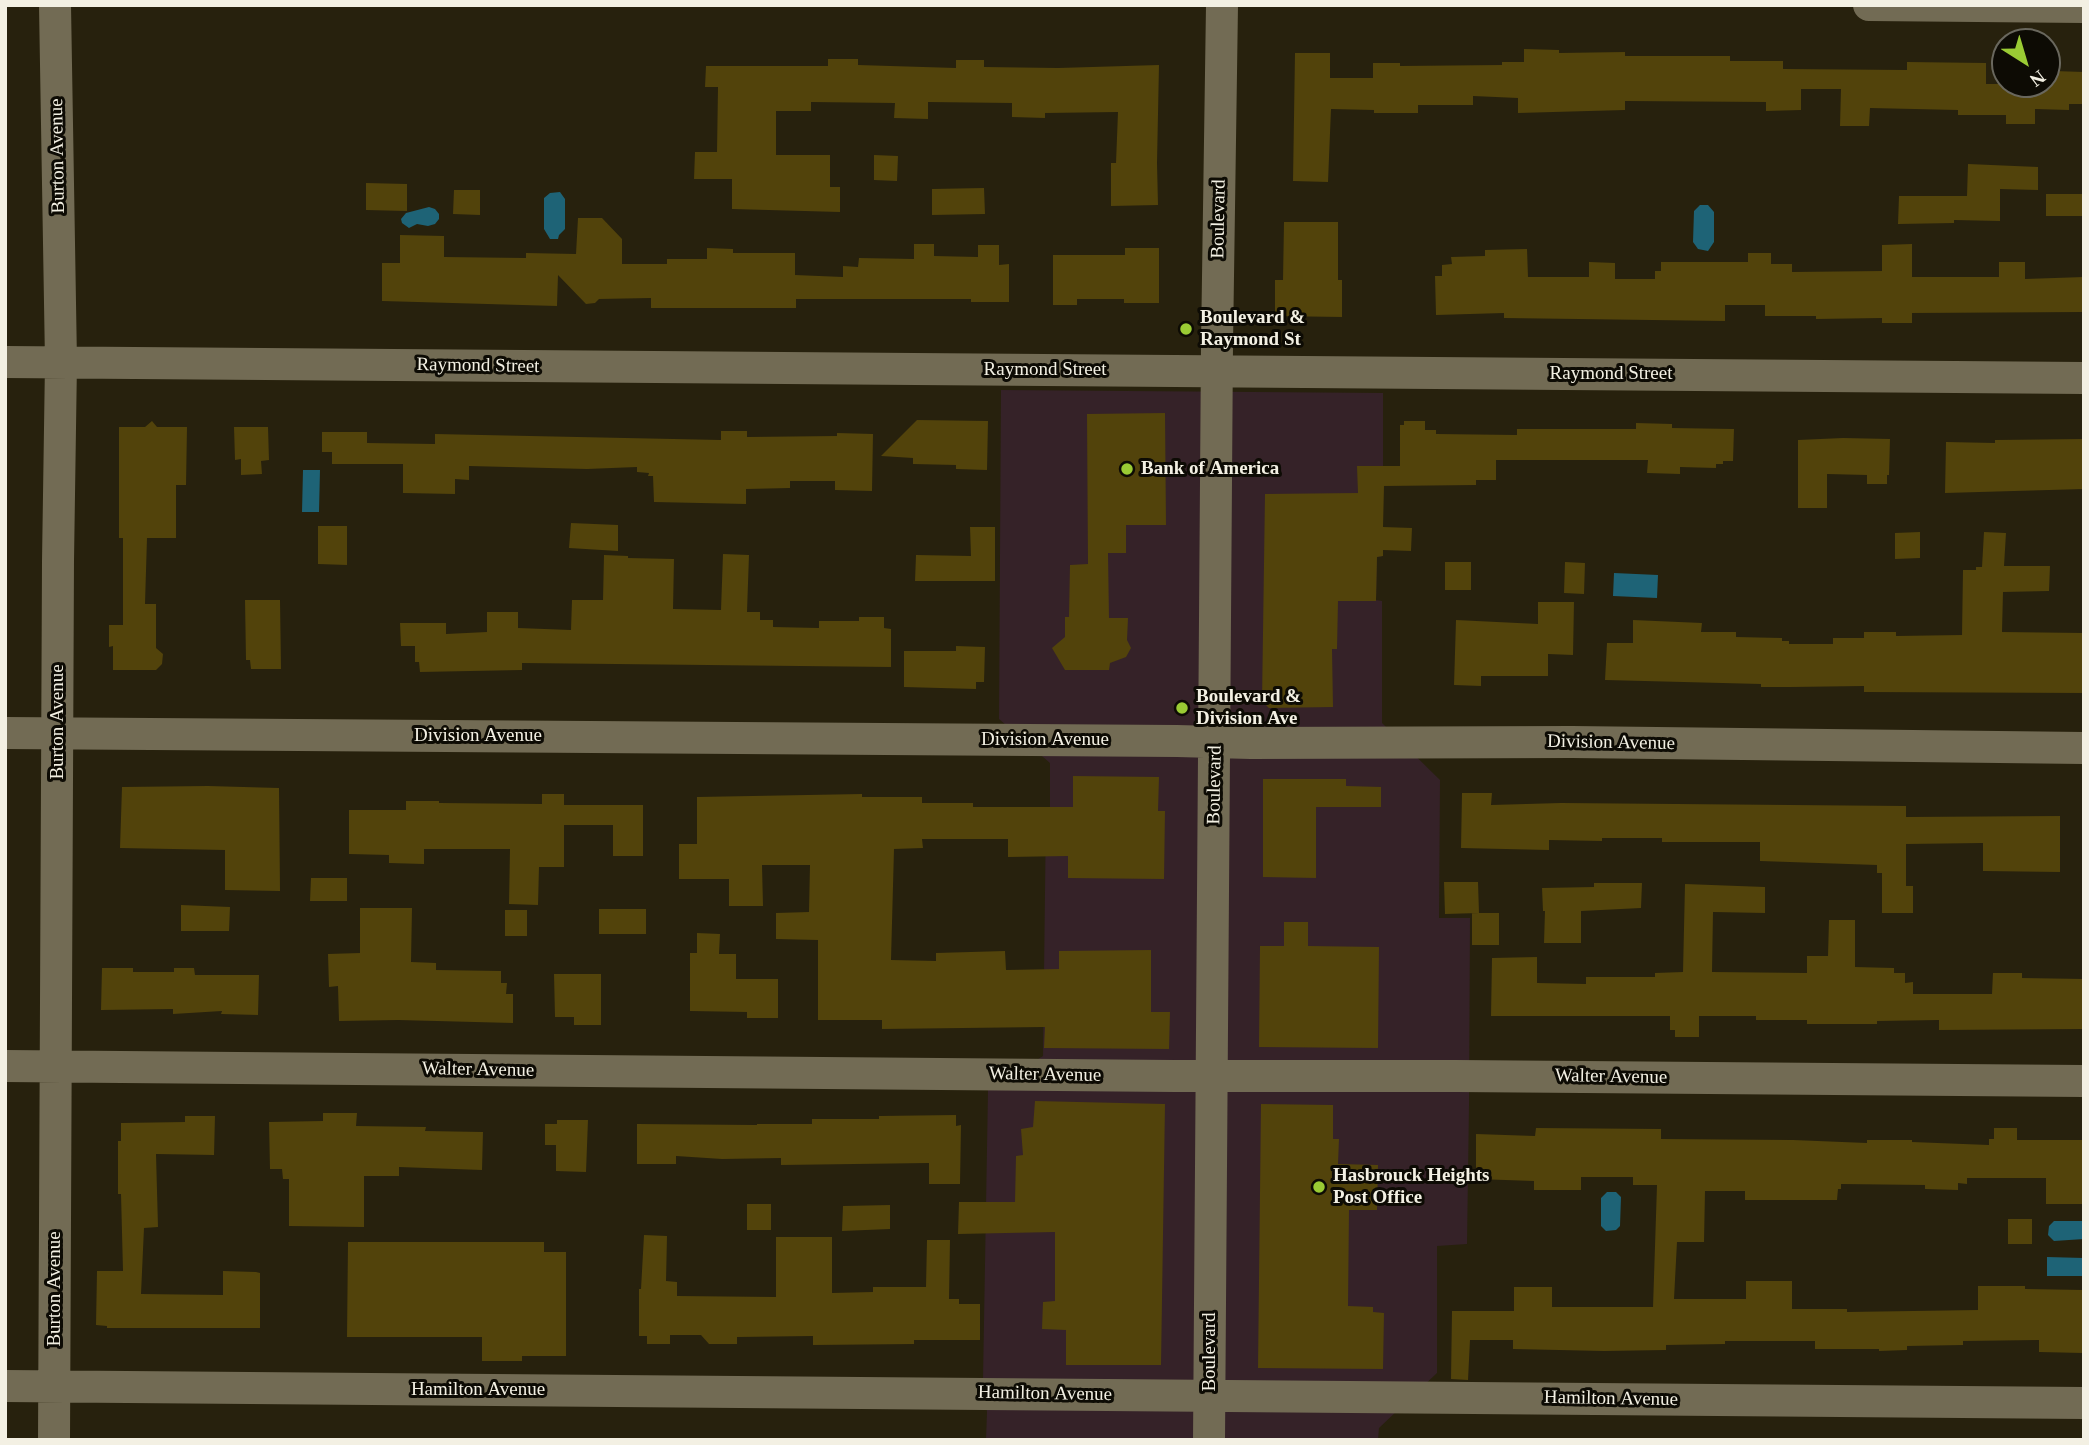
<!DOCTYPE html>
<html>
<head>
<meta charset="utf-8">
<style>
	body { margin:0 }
	#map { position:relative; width:2089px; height:1445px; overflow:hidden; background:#27210d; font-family:"Times New Roman",serif }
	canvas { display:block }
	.frame { position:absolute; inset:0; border:7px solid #f3f0e3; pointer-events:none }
	.north { position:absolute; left:1991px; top:28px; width:70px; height:70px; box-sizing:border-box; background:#0d0b04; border:2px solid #69675d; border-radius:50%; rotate:143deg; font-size:19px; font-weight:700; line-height:28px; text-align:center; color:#f3f0e3 }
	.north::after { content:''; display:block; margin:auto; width:24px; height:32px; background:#9acb34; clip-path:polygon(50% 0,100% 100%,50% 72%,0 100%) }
</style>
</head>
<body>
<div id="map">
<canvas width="2089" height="1445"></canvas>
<div class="frame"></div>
<div class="north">N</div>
</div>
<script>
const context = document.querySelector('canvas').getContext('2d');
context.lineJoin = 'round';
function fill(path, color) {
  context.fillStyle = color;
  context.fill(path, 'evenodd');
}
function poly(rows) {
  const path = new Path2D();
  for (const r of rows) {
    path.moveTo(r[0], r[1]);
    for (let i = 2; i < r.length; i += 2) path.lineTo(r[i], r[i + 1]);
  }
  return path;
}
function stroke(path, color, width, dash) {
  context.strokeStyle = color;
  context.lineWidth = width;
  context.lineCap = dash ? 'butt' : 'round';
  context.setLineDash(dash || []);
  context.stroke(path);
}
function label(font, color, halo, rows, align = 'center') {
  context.font = font + ' "Times New Roman",serif';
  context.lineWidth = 6;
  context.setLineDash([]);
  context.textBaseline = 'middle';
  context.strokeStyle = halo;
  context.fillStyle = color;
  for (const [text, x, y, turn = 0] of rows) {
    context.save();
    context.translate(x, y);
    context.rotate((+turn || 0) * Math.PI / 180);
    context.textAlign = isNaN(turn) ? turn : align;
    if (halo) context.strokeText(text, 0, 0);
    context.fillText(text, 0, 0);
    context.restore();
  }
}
fill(poly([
	[1001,390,1383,393,1383,556,1377,557,1376,600,1382,601,1382,723,1440,780,1439,918,1470,918,1469,1106,1467,1244,1437,1246,1437,1373,1379,1428,1378,1440,986,1440,987,1412,983,1379,988,1090,1043,1056,1046,809,1050,808,1050,763,999,719]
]), '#352228');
fill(poly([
	[560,192,565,199,565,229,559,235,558,239,550,239,544,229,544,198,550,193],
	[1700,205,1708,205,1714,212,1714,242,1708,251,1698,249,1693,242,1694,211],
	[429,207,435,209,439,214,439,219,435,224,428,226,417,224,409,228,402,223,401,219,406,213],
	[303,470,320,470,319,512,302,512],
	[1614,573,1658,575,1657,598,1613,596],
	[1607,1192,1616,1192,1621,1197,1620,1226,1616,1230,1606,1231,1601,1226,1601,1198],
	[2054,1221,2083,1221,2084,1239,2054,1241,2048,1235,2049,1226],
	[2047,1257,2084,1258,2084,1276,2047,1276]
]), '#1e6376');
fill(poly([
	[1524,49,1559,50,1559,53,1625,52,1625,56,1730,56,1730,61,1783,61,1783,69,1907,70,1907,62,1986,63,1986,84,2054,84,2054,71,2084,72,2084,104,2069,104,2069,110,2035,109,2035,124,2006,124,2006,115,1958,115,1958,110,1870,108,1869,126,1840,126,1841,89,1801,89,1801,110,1766,111,1766,102,1625,101,1625,110,1518,113,1518,98,1473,96,1473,105,1418,105,1418,113,1374,113,1374,110,1331,109,1328,182,1293,181,1295,53,1330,53,1330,78,1373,78,1373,63,1400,63,1400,66,1502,65,1502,62,1524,62],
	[828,59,858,59,858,65,956,68,956,60,984,60,984,67,1058,68,1159,65,1157,163,1158,205,1111,206,1111,163,1116,163,1118,112,1045,113,1045,118,1012,117,1012,103,928,102,928,119,894,118,895,103,811,102,811,111,776,111,776,155,830,155,830,187,840,187,840,212,732,209,732,179,694,179,695,152,717,152,718,87,705,87,706,66,828,66],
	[874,155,898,156,897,181,874,180],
	[1968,164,2038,167,2038,190,2000,189,2000,221,1954,220,1954,223,1898,224,1899,196,1967,196],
	[366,183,407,184,407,211,366,210],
	[984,188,985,214,932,215,932,189],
	[454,190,480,190,480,215,453,214],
	[2046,194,2084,194,2084,216,2046,216],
	[578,218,602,218,622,239,622,264,667,264,667,259,707,259,707,248,733,249,733,253,795,253,795,275,843,277,843,266,858,267,859,258,914,259,914,244,934,244,934,256,978,257,978,245,999,245,999,265,1009,264,1009,302,971,302,971,299,796,299,796,308,651,308,651,298,599,299,595,303,586,304,558,275,557,306,382,301,382,263,400,263,400,235,444,236,444,257,526,258,526,253,576,254],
	[1284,222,1338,222,1338,280,1342,280,1342,317,1275,316,1275,280,1283,280],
	[1912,244,1912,277,1999,277,1999,262,2025,262,2025,279,2084,277,2084,312,1912,313,1912,323,1882,323,1882,318,1816,319,1816,316,1765,316,1765,305,1725,305,1725,321,1504,318,1504,313,1436,315,1435,276,1442,276,1442,265,1452,264,1451,257,1485,256,1485,250,1527,249,1528,277,1589,277,1589,262,1615,263,1615,279,1655,279,1655,271,1661,271,1661,262,1748,262,1748,253,1771,253,1771,264,1792,264,1792,272,1882,271,1882,245],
	[1125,248,1159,248,1159,303,1124,303,1124,299,1077,299,1077,305,1053,305,1053,255,1125,255],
	[1165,413,1166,525,1126,525,1126,553,1108,553,1109,618,1128,618,1127,640,1131,648,1126,657,1110,663,1109,670,1065,670,1052,648,1065,637,1065,617,1069,617,1070,565,1088,564,1087,414],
	[917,420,988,421,987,470,956,469,956,465,913,464,913,458,881,456],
	[152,421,157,427,187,427,186,485,176,485,176,538,147,538,145,604,156,604,156,648,163,654,162,664,156,670,113,670,113,646,109,647,109,625,123,625,123,538,119,538,119,427,145,427],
	[1404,421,1425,421,1425,430,1436,430,1436,434,1517,435,1517,429,1636,429,1636,423,1672,424,1672,428,1734,429,1733,461,1723,461,1723,464,1716,464,1716,468,1680,467,1680,474,1647,473,1648,460,1496,460,1496,480,1476,480,1476,485,1384,486,1383,527,1412,528,1411,551,1383,550,1383,556,1377,557,1376,601,1338,601,1337,649,1332,649,1333,707,1269,708,1262,701,1265,494,1358,493,1357,466,1400,466,1400,425,1404,425],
	[234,427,268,427,269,460,261,461,262,474,241,475,241,459,235,460],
	[721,431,747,431,747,437,837,436,837,433,873,434,872,491,835,490,835,481,790,481,790,488,746,489,746,504,654,502,653,476,648,476,649,473,637,472,637,467,587,469,469,466,469,480,455,479,455,494,403,493,403,464,332,464,332,452,322,452,322,432,367,432,367,443,435,444,435,434,721,440],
	[1843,438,1890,439,1889,475,1887,475,1887,484,1867,484,1867,475,1827,474,1827,508,1798,508,1798,440],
	[2084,439,2084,489,1945,493,1946,442,1995,443,1995,440],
	[571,523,618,525,618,551,569,548],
	[318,526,347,526,347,565,318,564],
	[970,527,995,527,995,581,915,581,916,555,971,556],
	[1920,532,1920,558,1895,559,1895,533],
	[1984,532,2006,533,2004,566,2050,566,2049,591,2003,592,2002,632,2084,633,2084,693,1864,692,1864,686,1791,687,1761,687,1761,684,1605,680,1607,643,1633,643,1633,620,1702,623,1701,632,1736,632,1736,637,1782,638,1782,641,1789,641,1789,644,1833,644,1833,638,1864,638,1864,632,1896,632,1896,636,1962,635,1963,570,1976,570,1976,567,1982,567],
	[723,554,749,555,747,612,760,612,760,620,773,620,773,627,819,628,819,621,859,621,859,617,884,617,884,628,891,629,891,667,522,663,522,670,420,672,419,662,415,662,415,646,401,646,400,623,446,623,446,634,487,632,487,612,518,612,518,628,571,630,572,600,603,600,604,555,628,556,628,558,674,559,673,609,721,610],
	[1445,562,1471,562,1471,590,1445,590],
	[1565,562,1585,563,1584,594,1564,593],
	[245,600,280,600,281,669,251,669,250,660,246,660],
	[1538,602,1574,602,1573,655,1548,654,1548,676,1481,676,1481,686,1454,685,1456,620,1538,624],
	[956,646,985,647,984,682,976,682,976,689,904,687,904,651,956,651],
	[1073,776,1159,777,1158,811,1165,811,1164,879,1068,878,1068,856,1008,857,1008,839,922,839,923,848,894,849,891,960,936,961,936,953,1005,951,1006,970,1059,969,1059,951,1151,950,1151,1012,1170,1012,1169,1049,1044,1048,1045,1027,882,1029,882,1020,818,1020,818,940,776,939,776,913,809,912,810,865,762,865,763,906,729,906,729,879,679,879,679,844,697,844,697,797,862,794,862,797,922,797,922,803,973,803,973,807,1073,807],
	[1263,779,1346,779,1346,786,1381,787,1381,807,1316,807,1316,878,1263,877],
	[208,786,279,788,280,891,225,890,225,850,120,848,122,787],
	[1462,793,1492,793,1491,805,1561,803,1906,806,1906,817,2060,816,2060,872,1983,871,1983,843,1906,844,1906,886,1913,886,1913,913,1882,913,1882,873,1877,873,1877,865,1760,861,1760,842,1662,842,1662,838,1602,838,1602,841,1549,840,1549,850,1461,848],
	[542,794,564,794,564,805,643,805,643,856,613,856,613,825,564,825,564,867,539,867,538,905,509,904,510,849,424,849,424,864,389,863,389,855,349,854,349,810,406,810,406,801,439,801,439,803,542,804],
	[311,878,347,878,347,901,310,901],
	[1444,882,1478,882,1479,913,1445,914],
	[1594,883,1642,883,1641,908,1581,911,1581,943,1544,943,1545,911,1543,911,1542,888,1594,887],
	[1685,884,1765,887,1765,913,1713,912,1712,972,1807,973,1807,956,1828,956,1829,920,1855,920,1855,967,1894,968,1894,973,1905,973,1905,983,1913,982,1913,994,1992,994,1993,973,2022,973,2022,978,2084,979,2084,1029,1939,1030,1939,1020,1877,1021,1877,1024,1807,1024,1807,1020,1756,1020,1756,1016,1699,1016,1699,1037,1675,1037,1675,1030,1670,1030,1670,1016,1491,1016,1492,958,1537,957,1537,983,1586,984,1586,977,1655,977,1655,973,1683,972],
	[181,905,230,907,229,931,181,931],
	[360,908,412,908,411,962,436,963,436,970,501,971,501,983,507,983,506,994,513,994,513,1023,398,1020,339,1021,338,986,329,987,328,954,360,953],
	[599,909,646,909,646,934,599,934],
	[505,910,527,910,527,936,505,936],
	[1472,913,1499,913,1499,945,1472,945],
	[1284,922,1308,922,1308,946,1379,947,1378,1048,1259,1047,1260,946,1284,946],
	[697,933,720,934,719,954,736,954,736,979,778,979,778,1018,747,1018,747,1012,690,1011,690,953,697,953],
	[102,968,133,968,133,972,174,972,174,968,194,968,195,975,259,975,258,1015,221,1014,222,1011,173,1014,173,1009,101,1010],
	[554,974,601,974,601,1025,574,1025,574,1017,555,1017],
	[1035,1101,1165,1104,1161,1365,1066,1365,1066,1330,1042,1329,1043,1302,1055,1301,1055,1232,958,1234,959,1202,1015,1202,1016,1156,1023,1155,1021,1129,1033,1127],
	[1261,1104,1333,1105,1333,1139,1339,1139,1338,1164,1378,1165,1377,1210,1349,1210,1348,1306,1373,1307,1373,1312,1384,1313,1383,1369,1258,1368],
	[323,1113,357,1113,356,1126,426,1127,425,1131,483,1132,482,1170,399,1167,399,1176,364,1176,364,1227,289,1226,289,1179,283,1179,282,1169,270,1169,269,1122,323,1121],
	[956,1115,956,1126,961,1125,960,1184,929,1184,929,1163,781,1165,781,1158,722,1159,676,1156,676,1164,637,1164,637,1124,757,1125,757,1124,812,1124,812,1119,879,1119,879,1116],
	[185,1116,215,1116,214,1155,156,1154,158,1227,144,1228,141,1294,223,1295,223,1271,256,1272,260,1273,260,1328,107,1328,107,1326,96,1325,97,1271,123,1271,121,1194,118,1194,118,1141,121,1141,121,1123,185,1122],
	[557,1120,588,1120,586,1172,556,1171,556,1145,545,1145,545,1124,557,1124],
	[1536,1128,1661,1129,1661,1139,1793,1140,1867,1143,1867,1140,1912,1140,1912,1142,1989,1145,1989,1139,1994,1139,1994,1128,2017,1128,2017,1140,2084,1140,2084,1204,2046,1204,2046,1178,1967,1178,1967,1184,1958,1183,1958,1190,1925,1189,1925,1185,1841,1184,1841,1189,1838,1189,1837,1200,1745,1200,1745,1191,1705,1191,1704,1242,1677,1242,1674,1299,1746,1299,1746,1281,1792,1281,1792,1309,1847,1309,1847,1312,1978,1310,1978,1286,2025,1286,2025,1289,2084,1290,2083,1353,2039,1352,2039,1340,1963,1341,1963,1345,1907,1346,1907,1350,1879,1351,1879,1349,1815,1349,1815,1341,1725,1341,1725,1344,1666,1345,1666,1350,1604,1351,1513,1349,1513,1340,1470,1340,1468,1380,1451,1379,1452,1311,1514,1311,1514,1287,1552,1287,1552,1307,1653,1307,1657,1185,1633,1185,1633,1177,1581,1177,1581,1190,1534,1190,1534,1181,1476,1179,1476,1134,1535,1136],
	[747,1204,771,1204,771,1230,747,1230],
	[890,1205,890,1229,842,1231,843,1206],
	[2008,1219,2032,1219,2032,1244,2008,1244],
	[644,1235,667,1236,666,1281,677,1282,677,1296,776,1297,776,1237,832,1237,832,1293,873,1292,873,1287,926,1287,927,1240,950,1240,949,1299,959,1299,959,1304,980,1304,980,1340,914,1340,914,1344,813,1345,813,1336,737,1337,737,1344,709,1344,701,1335,670,1335,670,1344,647,1344,647,1336,639,1336,639,1289,641,1289],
	[348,1242,544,1242,544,1252,566,1252,566,1356,522,1356,522,1361,482,1361,482,1337,347,1337]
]), '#52430b');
stroke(poly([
	[1869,5,2084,7],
	[5,362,2084,378],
	[5,733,1177,741,1251,743,1572,742,2084,748],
	[5,1066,1174,1076,1457,1076,2084,1081],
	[5,1386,2084,1403],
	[54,1440,58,561,61,362,55,5],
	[1209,1440,1217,344,1222,5]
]), '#726b54', 32);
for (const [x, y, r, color] of [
	[1186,329,7,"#9acb34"],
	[1127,469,7,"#9acb34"],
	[1182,708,7,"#9acb34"],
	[1319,1187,7,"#9acb34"]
]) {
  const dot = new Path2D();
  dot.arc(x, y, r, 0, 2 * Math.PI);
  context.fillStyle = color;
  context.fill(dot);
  stroke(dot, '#0d0b04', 2.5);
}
label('19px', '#f3f0e3', '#0d0b04', [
	["Burton Avenue",58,156,-91],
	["Boulevard",1219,219,-89],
	["Raymond Street",478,366,1],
	["Raymond Street",1045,370],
	["Raymond Street",1611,374],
	["Burton Avenue",58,722,-90],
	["Division Avenue",478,736],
	["Division Avenue",1045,740],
	["Division Avenue",1611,743,1],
	["Boulevard",1215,785,-89],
	["Walter Avenue",478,1070,1],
	["Walter Avenue",1045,1075,1],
	["Walter Avenue",1611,1077,1],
	["Burton Avenue",55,1289,-90],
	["Boulevard",1210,1352,-90],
	["Hamilton Avenue",478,1390],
	["Hamilton Avenue",1045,1394,1],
	["Hamilton Avenue",1611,1399,1]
]);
label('bold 19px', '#f3f0e3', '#0d0b04', [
	["Boulevard &",1200,318],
	["Raymond St",1200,340],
	["Bank of America",1141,469],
	["Boulevard &",1196,697],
	["Division Ave",1196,719],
	["Hasbrouck Heights",1333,1176],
	["Post Office",1333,1198]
], 'left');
</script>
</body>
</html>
